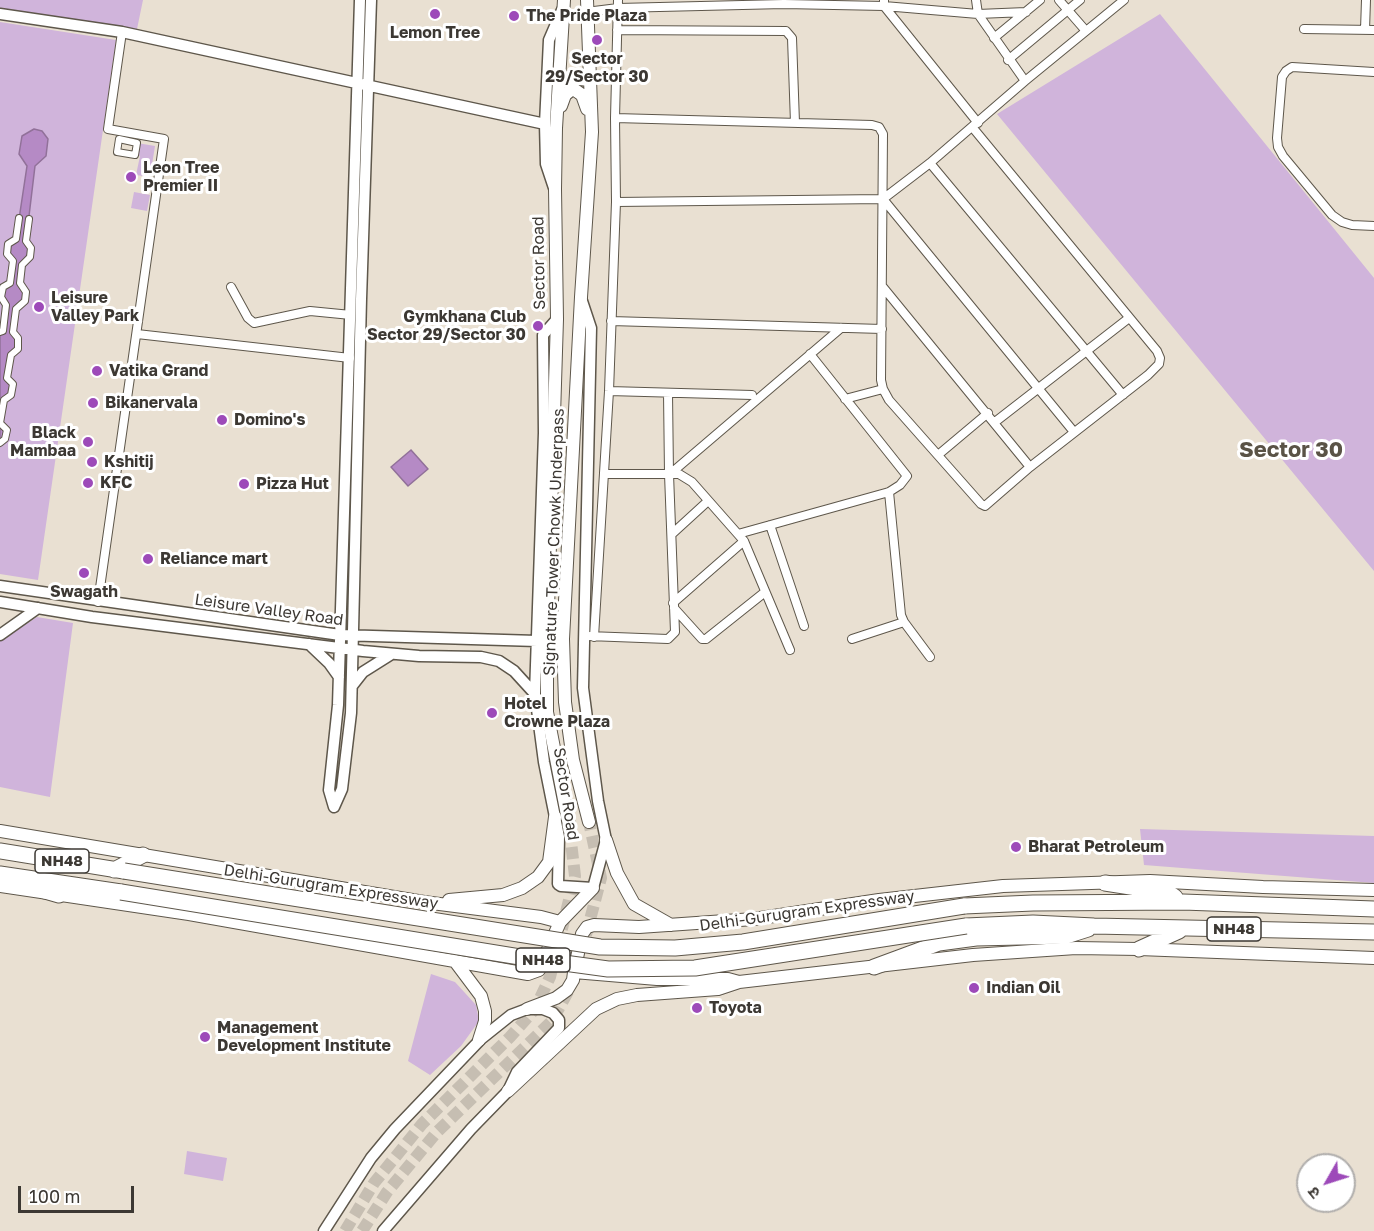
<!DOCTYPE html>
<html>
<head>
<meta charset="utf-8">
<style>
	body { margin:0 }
	#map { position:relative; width:1374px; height:1231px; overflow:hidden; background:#e9e0d2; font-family:"Golos Text","Noto Sans Devanagari",sans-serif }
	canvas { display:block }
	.north { position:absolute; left:1296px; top:1153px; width:60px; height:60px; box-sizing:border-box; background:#fff; border:2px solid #b1afad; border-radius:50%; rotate:231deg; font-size:16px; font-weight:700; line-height:24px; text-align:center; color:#3c3833 }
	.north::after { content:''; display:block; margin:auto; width:21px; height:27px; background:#9d4ab9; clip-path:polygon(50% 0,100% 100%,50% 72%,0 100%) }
	.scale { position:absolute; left:18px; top:1186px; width:116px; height:27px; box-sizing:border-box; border:3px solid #3c3833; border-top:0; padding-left:8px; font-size:18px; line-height:21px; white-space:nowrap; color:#3c3833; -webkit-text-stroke:4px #fff; paint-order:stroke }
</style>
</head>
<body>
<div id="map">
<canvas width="1374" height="1231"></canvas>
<div class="north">उ</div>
<div class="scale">100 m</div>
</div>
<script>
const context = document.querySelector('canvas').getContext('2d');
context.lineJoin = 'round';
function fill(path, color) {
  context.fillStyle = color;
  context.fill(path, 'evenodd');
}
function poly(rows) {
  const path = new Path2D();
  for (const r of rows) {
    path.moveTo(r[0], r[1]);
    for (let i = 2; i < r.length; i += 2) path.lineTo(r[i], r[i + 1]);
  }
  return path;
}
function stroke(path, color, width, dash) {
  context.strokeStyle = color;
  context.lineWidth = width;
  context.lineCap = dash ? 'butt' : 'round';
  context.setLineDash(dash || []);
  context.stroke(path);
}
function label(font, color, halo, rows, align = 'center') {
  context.font = font + ' "Golos Text",sans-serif';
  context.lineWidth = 6;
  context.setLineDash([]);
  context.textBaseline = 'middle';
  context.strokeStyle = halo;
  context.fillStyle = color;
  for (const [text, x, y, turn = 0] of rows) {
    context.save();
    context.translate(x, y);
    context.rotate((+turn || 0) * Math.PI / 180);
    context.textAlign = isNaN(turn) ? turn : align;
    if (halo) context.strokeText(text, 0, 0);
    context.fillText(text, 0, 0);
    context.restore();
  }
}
fill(poly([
	[0,0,143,0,137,29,0,9],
	[1160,14,1374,278,1374,571,997,114],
	[0,22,116,40,38,580,0,574],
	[137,143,155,146,150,177,136,175,140,156,135,155],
	[134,192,150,195,147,211,131,208],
	[37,617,73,623,50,797,0,787,0,641],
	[1140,829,1374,836,1374,883,1144,865],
	[431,974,455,982,476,1005,479,1021,461,1046,430,1075,408,1061],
	[187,1151,227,1158,223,1181,184,1174]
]), '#d0b4db');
const water = poly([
	[34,129,42,131,48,139,46,156,35,166,26,241,31,248,22,265,20,283,26,292,25,301,16,309,13,332,18,338,18,349,11,355,7,378,13,384,11,395,4,400,0,423,7,430,0,443,0,332,6,305,1,297,3,287,10,283,13,261,7,254,8,244,16,239,27,166,19,154,22,136,34,129],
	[411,450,428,469,408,486,391,467,411,450]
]);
fill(water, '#b58ac5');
stroke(water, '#917199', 1.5);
stroke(poly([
	[586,935,601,878,589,822],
	[345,1231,374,1183,397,1155,422,1124,510,1037,535,1009,550,977,575,876,569,825],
	[362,1231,387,1192,436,1133,552,1021,571,986]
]), '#c6beb2', 12, [12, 6]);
const pedestrian = poly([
	[119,139,137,143,135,155,117,152,119,139],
	[0,332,3,331,6,305,1,297,3,287,10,283,13,261,7,254,8,244,16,239,19,218],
	[0,443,5,439,7,430,0,423,4,400,11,395,13,384,7,378,11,355,18,349,18,338,13,332,16,309,25,301,26,292,20,283,22,265,30,257,31,248,26,241,29,219]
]);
const minor = poly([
	[884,0,884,6,978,123],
	[976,0,978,14,1025,81],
	[1059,0,1086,31],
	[586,12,618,8,784,4,884,6,978,14,1026,12],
	[1304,29,1374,30],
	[617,30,786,31,792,38,795,123],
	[1365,30,1366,0],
	[994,38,1040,0],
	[1008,60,1080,0],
	[1374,72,1292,67,1286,71,1282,77,1277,138,1278,147,1283,156,1332,215,1342,222,1352,225,1374,226],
	[615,118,872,125,879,127,883,134,881,380,883,389,889,400,981,504,985,506,1030,467,1148,375,1159,364,1160,358,1157,351,973,128],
	[930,163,1123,395],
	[883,199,1074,432],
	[616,202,883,199,930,163,1025,81,1124,0],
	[882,286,1030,467],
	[231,287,248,318,254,323,310,311,351,315],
	[611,321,882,329],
	[137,334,350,358],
	[609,391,752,395],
	[845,399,883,389],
	[995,422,1129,318],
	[938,455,988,413],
	[604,474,679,474,692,482,744,541,790,650],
	[670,474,841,328],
	[889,492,901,615,904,622,930,657],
	[770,525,804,626],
	[673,533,708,501],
	[738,534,889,492,900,485,907,476,810,354],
	[98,602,164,139,108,129,122,32],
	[673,603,744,541],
	[674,608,702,639,706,639,765,592],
	[588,636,668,639,675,632,669,474,668,393],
	[594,637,609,391,616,202,615,118,618,0],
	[852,639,904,622]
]);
const tertiary = poly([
	[0,14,122,32,545,124],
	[554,188,546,164,545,124,549,40,562,10],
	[557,319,543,335,544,433,535,694,544,762,559,837,558,884,561,886,593,888,606,840,598,801,583,688,591,328,582,301],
	[0,586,340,635,537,641],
	[0,602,92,617,363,651,419,656,481,657,499,661,514,671,535,694],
	[0,635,38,608],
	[309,644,329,663,339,677],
	[352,686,363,672,390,655],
	[334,807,342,789,351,713,361,299,371,0],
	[334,807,329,790,338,705,360,0],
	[324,1231,371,1158,395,1129,481,1039,511,1015,527,1009,543,1009,553,1013,559,1020,559,1028,517,1072,508,1091,471,1129,383,1231]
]);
const secondary = poly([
	[564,0,556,128,555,189,557,319,547,641,547,712,569,825],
	[587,0,592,132,581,297,563,639,565,702,573,760,589,822],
	[559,77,590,80],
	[561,106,565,95,571,90,575,90,582,95,587,109],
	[0,831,424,902,541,917,560,922],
	[606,840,617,873,634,904,671,925],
	[0,886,189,914,528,974,539,970,560,922,593,888],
	[449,900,503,895,522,888,538,877,549,862,555,817],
	[454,960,481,996,485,1011,485,1021,479,1040],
	[739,982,728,979,657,979,574,972,582,934,587,927,594,925,639,927,754,919,879,900,1003,886,1150,881,1263,887,1374,890],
	[527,1009,556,998,567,990,573,980,574,972],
	[508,1091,596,1009,617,999,637,995,718,989,739,982,973,955,1076,948,1139,949,1374,958]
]);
const motorway = poly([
	[0,851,124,871],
	[114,870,143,855],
	[0,874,121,892],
	[1105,883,1169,893,1175,897],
	[28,886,59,895],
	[964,906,1033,903,1183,902,1374,909],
	[966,926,1033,923,1094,926,1374,932],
	[1139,949,1179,931],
	[874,967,939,943,976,938,1066,936,1088,929]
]);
stroke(pedestrian, '#5e574b', 8);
stroke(minor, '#5e574b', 10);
stroke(tertiary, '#5e574b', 13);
stroke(secondary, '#5e574b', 14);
stroke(motorway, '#5e574b', 17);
stroke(pedestrian, '#fff', 6);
stroke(minor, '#fff', 8);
stroke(tertiary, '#fff', 10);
stroke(secondary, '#fff', 12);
stroke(motorway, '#fff', 15);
const motorwayBridge = poly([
	[124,871,600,947,675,948,743,942,964,906],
	[121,892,520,957,608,969,695,968,966,926]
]);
stroke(motorwayBridge, '#5e574b', 17, []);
stroke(motorwayBridge, '#fff', 15);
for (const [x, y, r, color] of [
	[435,14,6,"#9d4ab9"],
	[514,16,6,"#9d4ab9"],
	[597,40,6,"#9d4ab9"],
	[131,177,6,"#9d4ab9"],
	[39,307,6,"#9d4ab9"],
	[538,326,6,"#9d4ab9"],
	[97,371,6,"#9d4ab9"],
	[93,403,6,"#9d4ab9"],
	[222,420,6,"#9d4ab9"],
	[88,442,6,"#9d4ab9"],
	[92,462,6,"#9d4ab9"],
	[88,483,6,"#9d4ab9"],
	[244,484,6,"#9d4ab9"],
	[148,559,6,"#9d4ab9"],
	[84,573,6,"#9d4ab9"],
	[492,713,6,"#9d4ab9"],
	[1016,847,6,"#9d4ab9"],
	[974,988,6,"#9d4ab9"],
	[697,1008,6,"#9d4ab9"],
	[205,1037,6,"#9d4ab9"]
]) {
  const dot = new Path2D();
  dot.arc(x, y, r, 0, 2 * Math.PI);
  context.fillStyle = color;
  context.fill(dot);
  stroke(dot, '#fff', 2);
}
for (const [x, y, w] of [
	[62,861,54],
	[1234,929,54],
	[543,960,54]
]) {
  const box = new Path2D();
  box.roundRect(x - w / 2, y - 12, w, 24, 4.5);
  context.fillStyle = '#fff';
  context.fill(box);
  stroke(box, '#3c3833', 1.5);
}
label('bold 15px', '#3c3833', null, [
	["NH48",62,861],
	["NH48",1234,929],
	["NH48",543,960]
]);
label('bold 16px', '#3c3833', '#fff', [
	["The Pride Plaza",526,16],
	["Lemon Tree",435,33,"center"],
	["Sector",597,59,"center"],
	["29/Sector 30",597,77,"center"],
	["Leon Tree",143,168],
	["Premier II",143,186],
	["Leisure",51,298],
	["Valley Park",51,316],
	["Gymkhana Club",526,317,"right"],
	["Sector 29/Sector 30",526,335,"right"],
	["Vatika Grand",109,371],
	["Bikanervala",105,403],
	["Domino's",234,420],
	["Black",76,433,"right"],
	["Mambaa",76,451,"right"],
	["Kshitij",104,462],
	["KFC",100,483],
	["Pizza Hut",256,484],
	["Reliance mart",160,559],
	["Swagath",84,592,"center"],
	["Hotel",504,704],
	["Crowne Plaza",504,722],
	["Bharat Petroleum",1028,847],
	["Indian Oil",986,988],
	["Toyota",709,1008],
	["Management",217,1028],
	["Development Institute",217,1046]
], 'left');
label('16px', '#3c3833', '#fff', [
	["Sector Road",539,263,-91],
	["Signature Tower Chowk Underpass",554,542,-88],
	["Leisure Valley Road",269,610,8],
	["Sector Road",566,794,81],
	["Delhi-Gurugram Expressway",331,887,9],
	["Delhi-Gurugram Expressway",807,911,-8]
]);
label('bold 22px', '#5a5346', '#fff', [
	["Sector 30",1291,450]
]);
</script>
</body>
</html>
